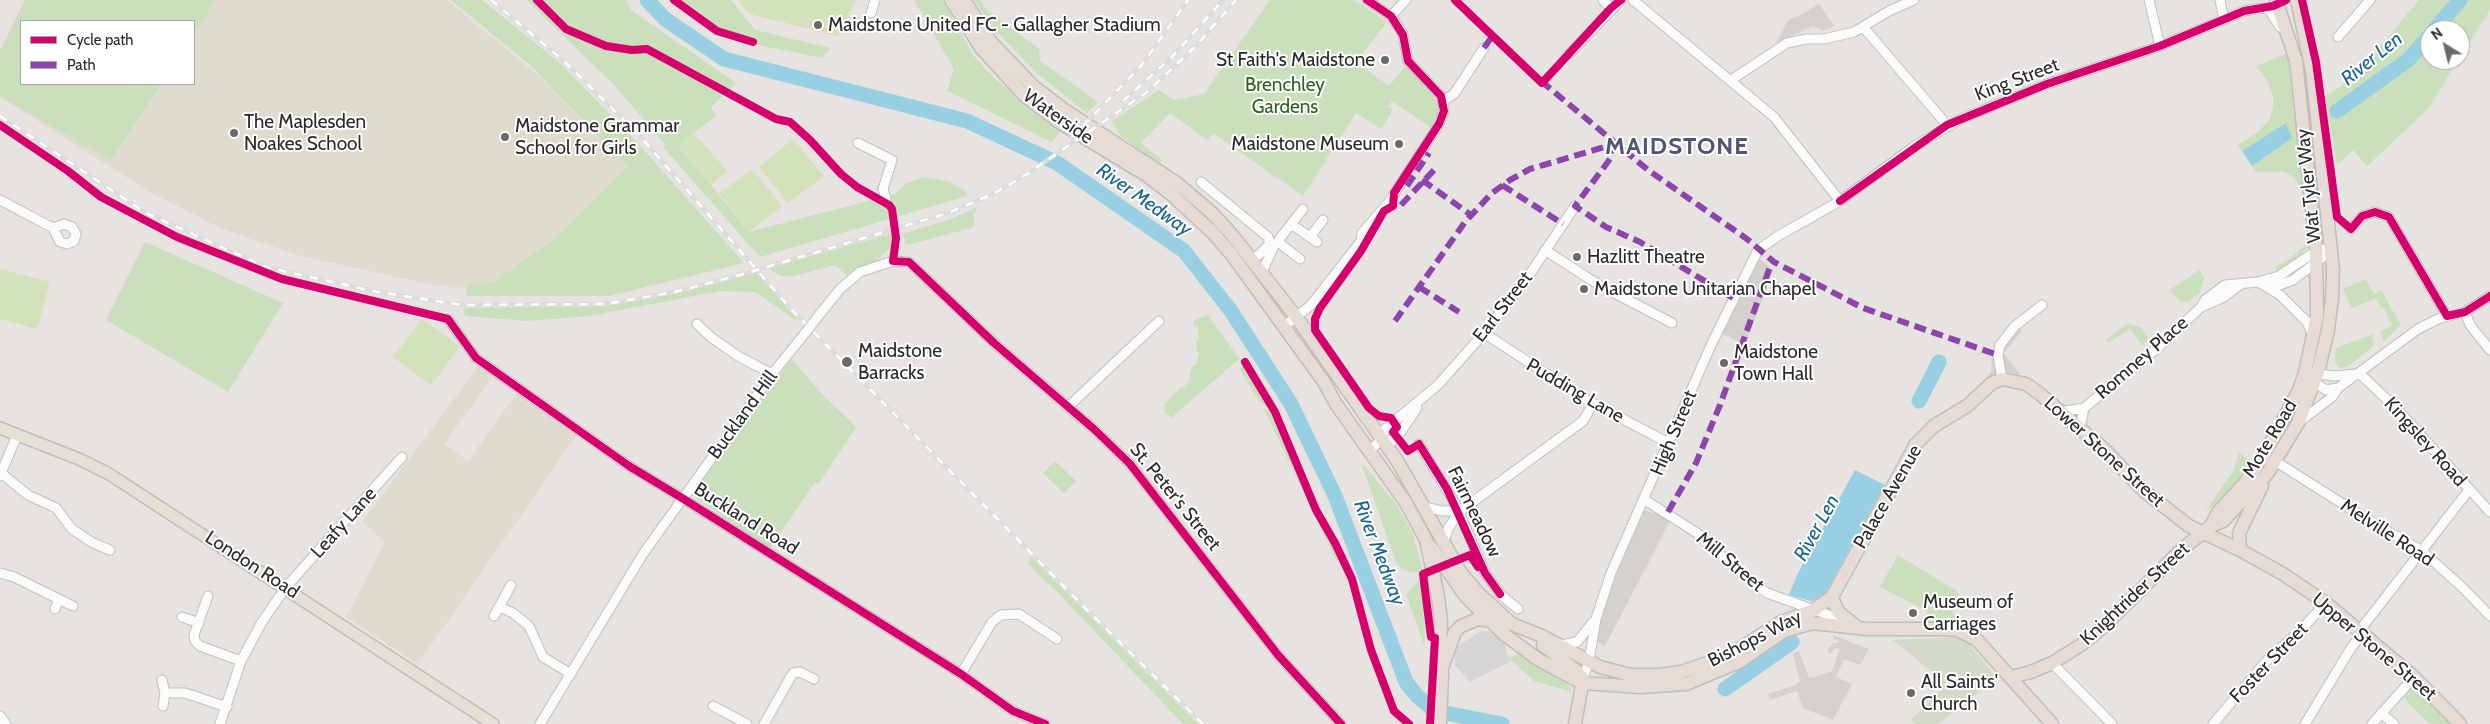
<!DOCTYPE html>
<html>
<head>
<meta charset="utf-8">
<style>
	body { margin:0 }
	#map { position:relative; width:2490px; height:724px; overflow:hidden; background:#e6e3e0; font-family:Cabin,sans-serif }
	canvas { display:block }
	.legend { position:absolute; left:20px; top:20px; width:175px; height:65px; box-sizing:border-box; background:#fff; border:1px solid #a9a9a9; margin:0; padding:6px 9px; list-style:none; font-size:15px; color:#292929 }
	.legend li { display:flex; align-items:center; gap:10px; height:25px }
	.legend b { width:25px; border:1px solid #a9a9a9 }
	.north { position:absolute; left:2420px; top:20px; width:50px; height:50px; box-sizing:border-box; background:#fff; border:1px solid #a9a9a9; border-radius:50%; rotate:324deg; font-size:14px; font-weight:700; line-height:20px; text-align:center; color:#292929 }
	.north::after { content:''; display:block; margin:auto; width:18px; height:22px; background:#6b6a69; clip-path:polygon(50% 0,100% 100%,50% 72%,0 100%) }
</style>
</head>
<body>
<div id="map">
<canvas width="2490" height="724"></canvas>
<ul class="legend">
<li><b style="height:6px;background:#d6006c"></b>Cycle path</li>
<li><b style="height:6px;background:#8e44ad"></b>Path</li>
</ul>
<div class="north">N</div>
</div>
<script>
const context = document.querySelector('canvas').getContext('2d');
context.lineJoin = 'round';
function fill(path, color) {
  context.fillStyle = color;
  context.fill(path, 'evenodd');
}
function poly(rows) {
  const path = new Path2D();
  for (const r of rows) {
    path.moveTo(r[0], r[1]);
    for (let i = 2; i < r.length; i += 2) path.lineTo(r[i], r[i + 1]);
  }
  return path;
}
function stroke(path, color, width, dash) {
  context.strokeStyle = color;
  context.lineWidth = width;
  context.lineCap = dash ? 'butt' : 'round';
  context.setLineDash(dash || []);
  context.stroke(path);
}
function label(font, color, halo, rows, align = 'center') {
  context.font = font + ' Cabin,sans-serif';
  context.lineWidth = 4;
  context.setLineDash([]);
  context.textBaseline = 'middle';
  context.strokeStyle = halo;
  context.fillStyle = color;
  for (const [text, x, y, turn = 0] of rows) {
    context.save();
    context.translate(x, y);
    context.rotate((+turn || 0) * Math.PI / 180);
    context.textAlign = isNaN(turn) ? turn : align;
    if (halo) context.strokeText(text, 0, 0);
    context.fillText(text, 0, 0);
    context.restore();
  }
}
fill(poly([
	[1481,631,1494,632,1505,642,1506,651,1511,661,1470,682,1455,665,1455,648]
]), '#d7d4d7');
fill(poly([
	[25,0,447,0,540,77,627,167,554,239,493,282,456,288,425,283,301,256,222,229,148,191,0,97,0,51],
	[21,21,194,21,194,84,21,84],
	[478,367,493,377,444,444,468,461,517,393,578,433,418,664,346,617,385,542,362,522]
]), '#e0dbcf');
fill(poly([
	[25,0,216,0,194,34,194,21,21,21,21,84,161,84,111,160,0,96,0,51],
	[451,0,482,0,559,62,636,141,744,263,609,296,467,296,466,286,493,282,554,239,627,167,531,66],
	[527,0,625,0,631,10,736,83,711,107,716,116,678,145,749,232,895,194,907,183,924,177,951,182,966,192,967,196,760,257,664,148,665,144,615,86],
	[668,0,731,0,755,30,830,48,823,58,748,43,714,32],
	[914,0,942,0,973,55,996,80,1061,130,1052,142,947,91,954,69],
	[974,0,981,0,984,8,1039,49,1040,61,1098,102,1087,113,1039,75,997,32],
	[1270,0,1354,0,1387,22,1358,59,1362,66,1389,86,1407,64,1441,107,1433,129,1392,101,1388,107,1393,110,1381,129,1356,113,1303,196,1213,133,1208,140,1170,113,1141,143,1162,160,1159,164,1121,136,1112,121,1159,90,1174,100,1204,94],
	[2419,0,2490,0,2490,10,2460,57,2460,30,2430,30,2430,60,2458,60,2429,108,2367,166,2353,150,2337,165,2325,96,2352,80],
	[2288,53,2311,241,2309,246,2299,257,2276,271,2276,267,2290,259,2305,245,2309,233,2303,191,2294,178,2285,172,2256,172,2238,145,2258,132,2270,119,2273,107,2273,96,2267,80,2256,66],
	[978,207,973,215,975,225,971,228,907,245,902,234,951,219],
	[891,234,891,247,876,261,848,277,835,265,793,276,780,276,768,268],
	[145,242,283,303,228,392,106,320],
	[2200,270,2204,278,2200,292,2188,302,2180,301,2170,290],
	[757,271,799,318,795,320,756,292,720,291,589,316,527,321,465,316,463,308,597,306,681,291],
	[2366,279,2374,294,2381,290,2401,325,2383,342,2381,331,2392,326,2384,308,2381,309,2376,298,2352,308,2343,289],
	[1208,315,1239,359,1171,418,1164,411,1165,404,1181,387,1183,388,1191,378,1189,376,1193,365,1196,365,1199,352,1196,351,1197,339,1199,338,1197,325,1194,326,1193,321],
	[2128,324,2141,327,2148,337,2143,346,2130,329,2108,343,2106,339],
	[2374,334,2372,337,2374,344,2370,349,2347,367,2339,368,2335,363,2336,348],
	[792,359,820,392,856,427,818,484,815,482,770,548,690,494],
	[1244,365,1260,389,1270,407,1266,407,1259,401,1239,368],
	[1264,409,1271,410,1316,516,1341,560,1336,560],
	[2239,453,2256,465,2237,487,2205,512,2234,470],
	[1055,461,1076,481,1064,493,1043,473],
	[1364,465,1396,504,1413,534,1423,573,1410,572,1401,568,1396,562,1362,466],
	[1898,555,1955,590,1962,597,1952,613,1960,617,1951,630,1922,624,1928,611,1880,587],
	[1031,557,1198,724,1183,724,1062,597,1027,563],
	[1421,578,1425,633,1425,647,1406,594],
	[1521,653,1567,682,1572,692,1534,681,1509,658],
	[2409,687,2433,706,2450,724,2430,724,2409,704,2403,694]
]), '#cadfbc');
fill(poly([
	[1963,637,1997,678,1938,724,1915,724,1911,720,1940,690,1933,683,1938,677,1893,640]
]), '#d3dac8');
fill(poly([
	[738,0,856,0,838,36,750,14],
	[693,132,727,171,711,185,678,144],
	[793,139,824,176,788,203,759,167],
	[752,169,782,206,749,232,719,193],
	[0,269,50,282,37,329,0,319],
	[422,319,460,347,431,385,393,357]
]), '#d3e2ba');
fill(poly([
	[1819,4,1834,26,1823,31,1813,26,1776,43,1789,19,1799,16],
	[1759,258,1773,270,1745,345,1722,334],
	[2010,327,2022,331,2004,353,2020,374,1995,377,1981,383,1991,372,1992,353],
	[1644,510,1671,519,1605,646,1596,641,1604,605],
	[1832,635,1869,649,1860,665,1844,659,1836,677,1852,684,1833,720,1803,708,1797,691,1770,700,1768,694,1796,685,1800,681,1793,653,1799,651,1809,678,1831,672,1840,650,1835,648,1830,654,1827,650,1833,643,1838,643,1838,639,1834,640]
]), '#d5d1ce');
fill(poly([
	[2286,123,2292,138,2252,166,2242,151],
	[1855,470,1885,485,1824,596,1811,601,1789,595,1798,573]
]), '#99cfe2');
stroke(poly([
	[647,0,665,19,724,59,967,121,1057,163,1184,251,1231,311,1291,404,1335,496,1406,682,1417,696,1435,711,1502,724],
	[2434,30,2460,0],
	[2337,111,2408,60,2430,35],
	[1919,401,1939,362],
	[1725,689,1792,642]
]), '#99cfe2', 15);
const minor = poly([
	[1603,0,1611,8],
	[1633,0,1774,117,1840,201],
	[2149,0,2160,46],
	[2220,0,2224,20],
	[871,13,875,0],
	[1391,16,1406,0],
	[1864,28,1947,125],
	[2338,37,2370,0],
	[1570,53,1621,0],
	[1731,80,1787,43,1806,39,1824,39,1854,32,1889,11,1914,0],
	[1443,101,1454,94,1484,48],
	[858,143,892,160,883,189,886,199],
	[1201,182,1268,237,1270,244,1253,260],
	[0,200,53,228],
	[64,224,72,227,76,234,74,241,67,244,60,242,53,228,64,224],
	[1291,224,1317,242],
	[2351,229,2362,216,2375,212,2389,217,2447,316],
	[1310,237,1323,220],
	[1278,242,1300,259],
	[1274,246,1303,209],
	[1545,250,1599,285,1672,323],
	[1262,272,1274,246,1270,244],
	[2258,282,2280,295,2307,322,2313,335],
	[2267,286,2277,286,2293,280,2331,251],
	[2201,307,2224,297,2241,284],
	[2465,312,2470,325,2490,350],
	[448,319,476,358,629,466,682,498,961,674,1013,711,1045,724],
	[816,319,840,289,860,272,893,261,909,262,994,343,1095,430,1130,464,1278,655,1341,724],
	[697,324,712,338,738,356,772,374],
	[1283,327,1311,305,1361,241,1362,233,1389,202,1438,126,1443,114,1444,104,1441,96,1408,61,1403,35,1400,29,1391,16,1367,0],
	[1484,333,1580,396,1670,444],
	[2313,373,2334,376,2357,374],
	[2359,373,2396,408,2490,512],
	[2002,379,1998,355,2000,345,2015,326,2042,305],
	[2311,380,2326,390,2338,388,2418,329,2440,318,2465,312,2490,296],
	[1068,407,1159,321],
	[2060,412,2084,408,2161,345,2201,307,2205,300,2225,285,2258,282,2279,276,2316,251,2326,249,2331,251],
	[2299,422,2332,397,2338,388],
	[2080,429,2084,408],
	[1382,439,1393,441,1398,436,1417,408],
	[1419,444,1456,505,1485,573,1500,594,1518,609],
	[1370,450,1382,439,1385,429,1438,385,1484,333,1530,274,1575,206],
	[2275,461,2365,518,2422,551,2463,588,2490,616],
	[1,473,28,495,56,508,72,529,93,543,110,550],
	[0,476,17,435],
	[1645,500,1697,533,1734,567,1767,593,1848,622],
	[1422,506,1442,511,1459,511],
	[1459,512,1583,421,1593,404],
	[1443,544,1448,529,1459,512],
	[0,573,14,577,73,606],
	[208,596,194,635,195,641,200,646,241,661],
	[500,607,513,613,529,626,543,657,571,674],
	[55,609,59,599],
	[494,616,511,585],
	[182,617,199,623],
	[2360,630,2469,490],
	[1561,645,1577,642,1593,622],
	[2052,663,2112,724],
	[961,674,992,622,1001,615,1019,614,1057,639],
	[1583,679,1589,661,1596,619,1611,573,1712,343,1758,250,1778,236,1840,201,1916,145,1961,119,2047,84,2160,46,2244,11,2263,8,2269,10,2280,27],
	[162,680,165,693,163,706],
	[165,693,185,693,227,707],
	[713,706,747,724],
	[2381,713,2394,724],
	[0,716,6,724],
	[220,724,241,661,262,622,286,587,402,457],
	[540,724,643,554,772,374,806,332],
	[764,724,793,673,800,672,814,679],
	[2213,724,2270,657,2297,634,2326,603],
	[2305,724,2351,648,2363,633],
	[2372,724,2414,677]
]);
const major = poly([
	[0,428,79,459,109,474,493,724]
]);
const highway = poly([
	[951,0,981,48,1024,95,1059,122,1146,175,1171,194,1213,233,1232,255,1324,382,1336,404,1406,503,1426,540,1438,596,1441,622,1440,657,1442,674,1440,724],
	[964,0,991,42,1033,86,1063,109,1177,183,1213,214,1233,236,1297,318,1398,462,1461,573,1479,594,1512,624],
	[2211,526,2218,512,2244,484,2263,457,2299,390,2305,373,2317,316,2316,247,2296,61,2276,0],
	[1431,547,1466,597,1505,635,1539,660,1582,683,1640,687,1686,684,1739,662,1784,631,1813,623,1867,629,1944,629,1958,630,1977,640,2052,724],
	[2240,550,2239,533,2262,486],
	[1832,597,1838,612,1857,627],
	[1543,645,1575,670,1583,679,1575,724],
	[1442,668,1455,632,1461,626,1478,619,1512,624,1542,636,1600,667,1631,675,1660,675,1681,672,1728,656,1781,622,1812,611,1832,597,1916,444,1934,426,1967,406,1992,383,2002,379,2026,384,2040,394,2105,450,2144,491,2189,526,2240,550,2283,574,2326,603,2414,677,2460,724],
	[2011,677,2031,672,2052,663,2081,645,2103,627,2181,550,2211,526,2223,521,2267,474,2298,423,2318,372,2328,330,2332,298,2333,270,2312,71,2297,0]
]);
stroke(minor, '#c1c0c1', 11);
stroke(major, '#bfbebd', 14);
stroke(highway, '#bfbebd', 15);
stroke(minor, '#fbfbfa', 9);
stroke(major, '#e4e0d5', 11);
stroke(highway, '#e6dcd5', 12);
const rail = poly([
	[491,0,565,62,638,134,791,309,1087,610,1203,724],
	[1123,101,1172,57,1223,0],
	[0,116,146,213,266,267,372,291,462,305,606,304,674,292,740,275,948,213,995,193,1027,174,1147,92,1195,47,1236,0],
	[1072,137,1141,66,1188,0]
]);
stroke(rail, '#ddddde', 4.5);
stroke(rail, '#fff', 2.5, [8]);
const minorBridge = poly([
	[806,332,816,319]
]);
stroke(minorBridge, '#c1c0c1', 11, []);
stroke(minorBridge, '#fbfbfa', 9);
stroke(poly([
	[1484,48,1493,35],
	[1541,81,1648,170,1747,239,1774,262,1863,308,1998,355],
	[1611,143,1608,146,1611,153,1610,159,1575,206,1606,227,1640,242,1733,298],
	[1422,180,1471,215],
	[1502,185,1563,224],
	[1407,186,1429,153],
	[1401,205,1435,169],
	[1419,287,1459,312],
	[1395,321,1465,222,1492,193,1510,180,1530,169,1608,146],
	[1668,512,1696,463,1720,405,1770,267,1774,262]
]), '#8e44ad', 6, [12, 6]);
stroke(poly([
	[537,0,566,29,606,46,632,50,647,49,776,119,790,122,810,140,841,174,857,187,889,205,892,209,896,238,893,261,909,262,994,343,1095,430,1130,464,1278,655,1341,724],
	[674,0,717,31,753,42],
	[1367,0,1391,16,1403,35,1408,61,1441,96,1444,111,1439,124,1394,193,1393,206,1384,211,1361,251,1320,308,1315,319,1315,330,1369,408,1379,416,1391,418,1397,427,1393,432,1408,451,1419,444,1447,489,1485,573,1500,594],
	[1455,0,1542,83,1611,8,1621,0],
	[2302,0,2316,62,2337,217,2351,229,2362,216,2375,212,2389,217,2447,316,2465,312,2490,296],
	[0,125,68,171,101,197,177,237,282,279,448,319,476,358,629,466,682,498,961,674,1013,711,1045,724],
	[1840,201,1947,125,2047,84,2160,46,2244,11,2273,6,2286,0],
	[1245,362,1275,412,1316,510,1335,543,1352,579,1371,650,1394,711,1409,724],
	[1430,724,1435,638,1431,637,1423,574,1470,555,1478,567]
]), '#d6006c', 8);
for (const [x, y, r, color] of [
	[818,25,5,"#6b6a69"],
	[1385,60,5,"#6b6a69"],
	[234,133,5,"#6b6a69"],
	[505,137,5,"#6b6a69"],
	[1399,144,5,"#6b6a69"],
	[1577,257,5,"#6b6a69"],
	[1584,289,5,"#6b6a69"],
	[847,362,6,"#6b6a69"],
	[1724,363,5,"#6b6a69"],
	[1913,613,5,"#6b6a69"],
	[1911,693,5,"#6b6a69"]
]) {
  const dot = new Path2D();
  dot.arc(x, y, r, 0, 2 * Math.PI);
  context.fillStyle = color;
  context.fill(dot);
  stroke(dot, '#fff', 2);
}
label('19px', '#292929', '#fff', [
	["Maidstone United FC - Gallagher Stadium",828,25],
	["St Faith's Maidstone",1375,60,"right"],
	["The Maplesden",244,122],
	["Noakes School",244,144],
	["Maidstone Grammar",515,126],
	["School for Girls",515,148],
	["Maidstone Museum",1389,144,"right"],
	["Hazlitt Theatre",1587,257],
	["Maidstone Unitarian Chapel",1594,289],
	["Maidstone",858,351],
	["Barracks",858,373],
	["Maidstone",1734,352],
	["Town Hall",1734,374],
	["Museum of",1923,602],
	["Carriages",1923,624],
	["All Saints'",1921,682],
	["Church",1921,704]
], 'left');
label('19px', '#292929', '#fff', [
	["King Street",2017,80,-21],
	["Waterside",1058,117,35],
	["Wat Tyler Way",2309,186,-96],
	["Earl Street",1503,307,-52],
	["Romney Place",2142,358,-41],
	["Pudding Lane",1575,391,30],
	["Buckland Hill",743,415,-54],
	["High Street",1674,433,-67],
	["Mote Road",2270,439,-59],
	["Kingsley Road",2425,442,48],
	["Lower Stone Street",2104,452,42],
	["St. Peter's Street",1175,497,51],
	["Palace Avenue",1888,497,-60],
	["Fairmeadow",1474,512,64],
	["Buckland Road",746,519,32],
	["Leafy Lane",344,523,-48],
	["Melville Road",2387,533,33],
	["Mill Street",1730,562,40],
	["London Road",252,565,33],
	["Knightrider Street",2135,594,-43],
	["Bishops Way",1755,639,-27],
	["Upper Stone Street",2374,647,40],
	["Foster Street",2269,663,-46]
]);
label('19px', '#2d5f20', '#fff', [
	["Brenchley",1285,85],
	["Gardens",1285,107]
]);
label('italic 20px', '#19658d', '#fff', [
	["River Len",2372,59,-39],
	["River Medway",1144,200,35],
	["River Len",1817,528,-61],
	["River Medway",1379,553,69]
]);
context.letterSpacing = '1px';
label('bold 24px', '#4e5576', '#fff', [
	["MAIDSTONE",1677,147]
]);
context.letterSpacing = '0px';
</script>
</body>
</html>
